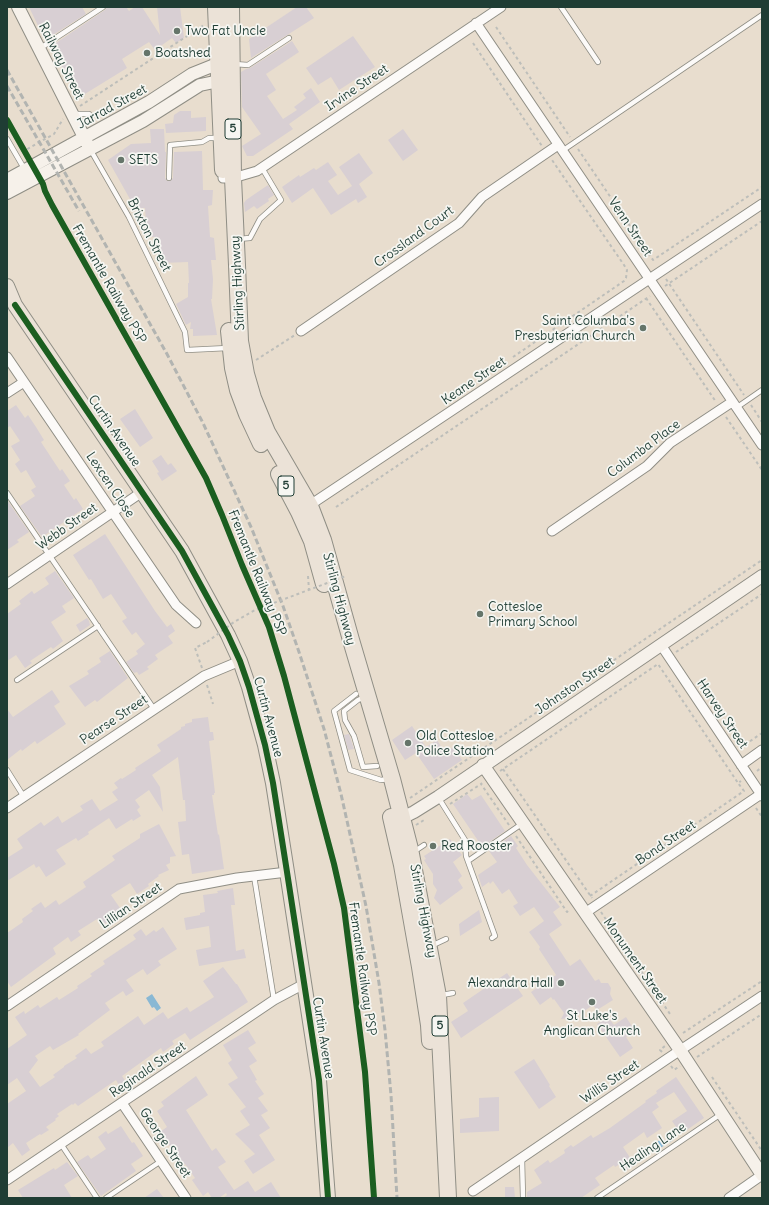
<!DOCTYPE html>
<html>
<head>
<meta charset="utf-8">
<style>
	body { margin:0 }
	#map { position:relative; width:769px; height:1205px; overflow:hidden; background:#e8ddce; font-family:Delius,sans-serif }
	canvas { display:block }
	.frame { position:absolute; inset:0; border:8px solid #1f3d34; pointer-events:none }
</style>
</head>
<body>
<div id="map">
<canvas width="769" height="1205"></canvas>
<div class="frame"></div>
</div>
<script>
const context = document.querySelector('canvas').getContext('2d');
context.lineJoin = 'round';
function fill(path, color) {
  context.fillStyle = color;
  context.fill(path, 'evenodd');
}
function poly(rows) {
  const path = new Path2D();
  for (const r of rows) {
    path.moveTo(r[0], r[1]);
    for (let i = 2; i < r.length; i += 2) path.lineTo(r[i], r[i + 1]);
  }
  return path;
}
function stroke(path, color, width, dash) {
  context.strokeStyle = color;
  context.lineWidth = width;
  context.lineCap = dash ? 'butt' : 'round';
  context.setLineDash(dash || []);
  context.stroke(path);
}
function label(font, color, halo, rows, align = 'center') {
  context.font = font + ' Delius,sans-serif';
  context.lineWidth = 3.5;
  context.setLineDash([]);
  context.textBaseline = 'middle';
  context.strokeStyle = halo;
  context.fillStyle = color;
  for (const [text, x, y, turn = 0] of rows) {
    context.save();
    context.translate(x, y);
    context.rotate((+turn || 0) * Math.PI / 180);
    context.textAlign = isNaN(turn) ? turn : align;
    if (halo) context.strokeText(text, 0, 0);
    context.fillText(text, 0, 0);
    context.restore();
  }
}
fill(poly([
	[152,994,161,1008,157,1011,154,1007,152,1008,146,998],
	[671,1137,673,1140,657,1150,653,1145,661,1139,666,1141]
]), '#89b8d4');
fill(poly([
	[29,7,82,7,86,14,45,40],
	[107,7,126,7,129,11,135,7,142,7,160,35,157,7,180,7,184,38,176,43,172,38,155,50,149,42,122,59,127,68,80,97,50,47,105,10],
	[297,7,306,7,314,18,251,58,249,39],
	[353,36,375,67,339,90,331,77,318,85,306,68],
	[292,41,299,52,266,74,276,90,267,96,283,119,297,110,294,107,306,98,303,94,311,88,320,102,289,124,293,129,253,156,247,156,242,146,261,134,242,107,241,72,246,69,250,68],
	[180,111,191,111,191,118,206,117,206,131,166,133,165,124,173,123,174,115],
	[150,129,164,129,165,152,166,152,165,178,167,181,170,181,173,178,174,152,202,151,203,190,213,190,212,205,208,206,210,237,214,238,216,260,211,260,213,279,212,299,211,299,217,335,193,336,193,329,190,329,191,322,186,325,176,304,188,297,188,283,189,283,188,262,162,263,160,243,155,244,155,237,147,237,145,208,135,208,108,160,131,144,151,143],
	[403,129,418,150,403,161,388,140],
	[359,153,373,173,359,184,367,197,358,203,356,199,331,215,313,188,292,203,282,187,299,175,300,177,314,168,316,170,328,162,337,175,328,181,338,195,352,186,339,167],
	[268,185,274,195,268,199,269,201,257,209,254,206,245,212,244,203,246,200],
	[16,405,25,418,28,415,36,427,44,440,41,442,60,471,62,469,70,481,64,485,74,500,76,498,83,509,42,537,20,506,35,496,31,490,36,487,26,470,21,473,15,464,20,460,11,446,20,441,10,426,7,428,7,411],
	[135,409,153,438,140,447,120,419],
	[161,455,168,465,171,463,177,471,162,481,157,473,159,472,152,461],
	[7,500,29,532,17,540,19,542,7,550],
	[105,534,155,611,167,627,171,624,175,631,168,636,173,643,155,655,158,659,147,667,149,669,139,675,137,672,134,673,126,662,138,654,136,651,145,644,136,632,132,635,122,621,127,618,111,594,103,599,91,579,89,580,73,555],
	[55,571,74,598,62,606,66,612,51,622,63,641,53,649,51,647,30,661,32,663,25,668,16,655,7,661,7,614,21,604,19,601,32,591,34,594,49,584,45,578],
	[87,618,89,621,90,625,80,632,76,625],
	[110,651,128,678,97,702,95,700,85,707,69,686,89,674,87,671,101,662,99,658],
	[52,690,60,702,54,706,66,724,37,744,35,741,22,751,21,749,7,760,7,709,13,717],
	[208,717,210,732,213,732,214,740,209,741,215,793,214,793,214,795,212,795,218,835,219,834,224,869,192,874,189,854,182,855,178,822,186,821,185,800,183,800,178,757,152,775,160,787,163,812,149,790,135,800,140,807,137,810,141,816,133,821,132,819,116,829,109,818,88,832,89,834,78,841,76,838,56,850,66,864,46,877,39,866,36,868,34,864,7,881,7,858,23,848,17,839,41,822,44,826,58,816,62,823,83,810,80,806,92,799,100,811,118,800,112,792,118,788,114,783,121,778,122,779,136,770,135,768,161,751,157,745,181,729,181,727,185,726,185,724,192,722,192,719],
	[412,726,426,747,437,740,445,753,453,747,462,760,434,779,416,753,405,760,392,740],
	[349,734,354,749,348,750,344,735],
	[467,794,472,800,481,795,505,831,485,845,484,843,481,845,453,804],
	[159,824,176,856,170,857,170,863,166,865,169,870,158,875,159,876,148,884,149,886,137,894,130,883,111,895,122,911,102,926,97,919,78,931,81,935,71,942,68,937,53,948,56,954,11,987,7,981,7,933,23,922,22,919,33,911,31,909,41,902,45,908,56,900,59,905,86,887,83,882,115,860,112,856,140,838,140,834],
	[511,836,518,846,516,848,527,865,560,907,553,912,562,925,549,934,570,966,580,959,595,981,599,979,601,983,608,983,611,988,610,994,613,1000,597,1010,593,1005,570,1021,568,1018,561,1019,564,1013,554,999,553,1000,551,997,540,1005,531,992,556,975,539,949,540,947,529,932,544,921,534,907,520,916,513,906,518,903,509,889,502,894,493,881,490,884,489,882,482,887,478,875,497,862,489,851],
	[450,839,462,855,453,862,462,876,458,880,463,888,440,905,434,898,437,890,433,884,433,874,424,860,426,859,424,856],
	[233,888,235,905,231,905,236,951,244,949,246,958,199,966,196,950,211,947,209,926,186,930,184,918,200,915,200,913,205,912,203,895,218,893,217,891],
	[479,910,482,922,460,936,459,924],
	[163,927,177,949,158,961,161,965,147,975,143,969,126,980,134,991,126,996,123,991,105,1003,110,1010,78,1034,79,1035,53,1050,50,1046,35,1056,38,1060,29,1072,40,1087,55,1077,53,1075,64,1067,64,1066,77,1058,75,1056,86,1048,91,1054,104,1046,101,1042,138,1016,144,1025,163,1012,168,1019,187,1007,190,1012,214,997,203,981,223,967,236,984,237,984,248,1002,190,1040,185,1033,172,1041,174,1044,163,1052,161,1048,122,1076,126,1082,120,1087,116,1080,78,1106,75,1103,73,1105,72,1104,57,1114,59,1116,55,1119,56,1120,46,1127,49,1130,41,1135,40,1134,26,1143,30,1150,22,1156,13,1143,7,1148,7,1104,26,1091,17,1078,7,1085,7,1049,27,1035,15,1017,24,1011,25,1014,38,1005,40,1008,57,997,59,1000,78,988,77,986,92,976,90,974,105,964,103,961,136,939,133,935,141,929,146,936,154,930,156,932],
	[507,973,523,996,461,1038,451,1022,468,1011,463,1003],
	[608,1017,614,1025,626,1017,635,1031,626,1037,633,1048,620,1057,597,1024],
	[248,1030,256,1043,248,1048,257,1061,249,1066,257,1080,255,1081,264,1094,258,1098,268,1111,261,1115,270,1128,259,1135,275,1160,253,1174,244,1161,255,1154,235,1134,250,1125,240,1111,246,1107,228,1084,238,1078,228,1063,232,1060,223,1045],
	[534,1059,550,1085,549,1086,556,1097,539,1109,514,1072],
	[196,1076,208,1095,186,1110,212,1151,216,1148,226,1162,218,1167,234,1190,248,1181,255,1192,271,1182,281,1198,223,1198,227,1195,226,1193,219,1198,212,1198,208,1192,203,1196,192,1180,195,1178,185,1164,183,1165,160,1132,167,1127,157,1111,164,1106,161,1102],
	[676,1077,704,1118,681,1134,672,1121,687,1111,674,1092,656,1103,659,1107,652,1112,662,1128,647,1138,644,1132,623,1147,635,1165,627,1170,622,1163,615,1167,614,1165,595,1178,600,1185,581,1198,527,1198,527,1192,542,1183,534,1170,548,1160,550,1163,565,1153,564,1150,571,1145,573,1147,591,1135,593,1138,610,1128,646,1102,645,1101,657,1093,656,1091],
	[499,1097,499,1131,460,1133,460,1119,479,1117,479,1098],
	[121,1126,132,1143,134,1142,143,1156,131,1164,136,1171,101,1196,77,1162,88,1155,91,1159,106,1149,98,1137,106,1131,108,1134],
	[67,1162,78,1176,64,1185,72,1198,23,1198,18,1190,54,1168,55,1170],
	[505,1187,514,1187,515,1198,505,1198],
	[157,1189,164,1198,144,1198]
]), '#d8cfd3');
const lane = poly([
	[561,7,598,62],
	[39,49,103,7],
	[234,64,248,65,289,38],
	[73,114,89,114],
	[7,139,25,170],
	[90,149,129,217,185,332,187,350,228,348],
	[562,151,762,15],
	[169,178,170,145,202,142,209,138,220,138],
	[238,239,250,238,260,219,281,200,262,168],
	[736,408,762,390],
	[7,493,154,709],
	[17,680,98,626],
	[356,694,334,711,350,770,381,780,388,779],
	[365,697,358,700,344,711,345,720,354,736,363,767,377,766],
	[7,770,24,797],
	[438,797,465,840,466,856,495,936,492,938],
	[412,849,418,849,424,845],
	[468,861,523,823],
	[254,876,274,1000],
	[431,946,446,939],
	[442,995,453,993],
	[61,1144,97,1198],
	[522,1158,523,1198],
	[106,1198,161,1161],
	[597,1198,721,1114]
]);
const street = poly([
	[476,23,762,445],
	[223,178,233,178,257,171,501,7],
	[301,331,459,223,482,197,558,145],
	[7,357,176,605,196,623],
	[7,393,24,382],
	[307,507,762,204],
	[552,531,647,466,670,443,732,402],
	[7,584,142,492],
	[661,645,762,796],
	[741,765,762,750],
	[7,808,204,676,240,661],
	[585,913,761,794],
	[7,1006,179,889,237,878,287,872],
	[122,1103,186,1198],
	[7,1180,274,1000,304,984],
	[473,1191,667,1059,762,996],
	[729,1198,762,1175]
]);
const secondary = poly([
	[18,7,88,145],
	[7,180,149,102,192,74,217,64,225,64],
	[7,193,143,121,200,85,219,81,227,81],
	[483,765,680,1050,762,1175],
	[402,818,414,812,438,797,762,576]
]);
const primary = poly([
	[7,286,15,305,182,551,228,635,240,661,249,687,265,745,273,783,287,872,319,1080,328,1198]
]);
const highway = poly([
	[216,7,223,170],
	[231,7,233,178,237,265,240,341,246,374,253,398,267,432,310,506,323,540,351,640,392,779,410,849,438,996,448,1198],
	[229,331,233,368,238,390,247,414,261,444],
	[279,474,299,512,312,541,324,584],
	[391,817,402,865,420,967,429,1025,430,1041]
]);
stroke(lane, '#8f8e85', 6);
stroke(street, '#8f8e85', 11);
stroke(secondary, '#8f8e85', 14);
stroke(primary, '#8f8e85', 16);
stroke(highway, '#8f8e85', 18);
stroke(poly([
	[496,27,570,137],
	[473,43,542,146],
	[80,106,204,25],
	[578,149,653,260,762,187],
	[22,152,54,134,63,119],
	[666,279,744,395],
	[665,286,762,221],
	[646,298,716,402],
	[513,357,624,281,626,278,627,270,624,265,552,160],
	[256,360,295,335],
	[751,405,762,422],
	[726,417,762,470],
	[336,507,650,296],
	[308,576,309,590],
	[676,652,762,594],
	[202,668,195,648,207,642],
	[207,685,213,704],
	[740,748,762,733],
	[503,769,592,898],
	[500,771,658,664,738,783],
	[757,771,762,767],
	[482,783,481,784,509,825],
	[410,798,762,560],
	[450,804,481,784],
	[756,808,762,817],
	[416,825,424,820],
	[516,836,567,912,570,909],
	[590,896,744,791,738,783,741,781],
	[601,912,670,1014],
	[683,1033,762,981],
	[662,1052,660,1050,665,1046],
	[697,1057,762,1014],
	[671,1066,674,1070,680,1066],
	[712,1077,762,1151]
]), '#bdbeba', 2, [3, 3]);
stroke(lane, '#fcfaf8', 4.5);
stroke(street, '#fcfaf8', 9);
stroke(secondary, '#f6f1ea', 12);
stroke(primary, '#ebe2d7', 14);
stroke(highway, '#ebe2d7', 16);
stroke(poly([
	[7,70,167,354,203,423,251,527,283,606,299,652,324,729,341,794,366,906,379,983,385,1030,391,1095,397,1198],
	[7,86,79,211]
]), '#b2b4b1', 3, [6, 3]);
stroke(poly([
	[207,642,234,622,255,610,346,576]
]), '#bdbeba', 2, [3, 3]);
stroke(poly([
	[7,120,43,184,45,191,52,205,206,478,222,515,242,565,269,627,284,676,334,864,344,908,365,1072,374,1198],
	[15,305,182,551,228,635,240,661,249,687,265,745,273,783,287,872,319,1080,328,1198]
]), '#1b5e20', 6);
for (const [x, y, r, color] of [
	[177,31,4,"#65756a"],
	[147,53,4,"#65756a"],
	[121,160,4,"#65756a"],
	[643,328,4,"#65756a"],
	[480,614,4,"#65756a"],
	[408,743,4,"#65756a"],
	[433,846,4,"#65756a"],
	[561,983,4,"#65756a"],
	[592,1002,4,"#65756a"]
]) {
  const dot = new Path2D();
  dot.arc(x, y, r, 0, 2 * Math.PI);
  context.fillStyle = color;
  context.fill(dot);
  stroke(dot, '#f6f6f2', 1.5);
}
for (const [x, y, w] of [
	[233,129,16],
	[286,486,16],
	[440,1026,16]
]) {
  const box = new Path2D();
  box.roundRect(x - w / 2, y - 10, w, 20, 3);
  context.fillStyle = '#f6f6f2';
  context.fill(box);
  stroke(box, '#1f3d34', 1);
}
label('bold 12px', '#1f3d34', null, [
	["5",233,129],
	["5",286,486],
	["5",440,1026]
]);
label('13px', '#1f3d34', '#f6f6f2', [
	["Two Fat Uncle",185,31],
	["Boatshed",155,53],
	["SETS",129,160],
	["Saint Columba's",635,321,"right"],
	["Presbyterian Church",635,336,"right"],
	["Cottesloe",488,607],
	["Primary School",488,622],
	["Old Cottesloe",416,736],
	["Police Station",416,751],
	["Red Rooster",441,846],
	["Alexandra Hall",553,983,"right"],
	["St Luke's",592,1016,"center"],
	["Anglican Church",592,1031,"center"]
], 'left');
label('13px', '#1f3d34', '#f6f6f2', [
	["Railway Street",61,61,63],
	["Irvine Street",357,88,-34],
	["Jarrad Street",112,107,-29],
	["Venn Street",630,227,56],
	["Brixton Street",149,235,63],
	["Crossland Court",414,237,-36],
	["Stirling Highway",238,283,-93],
	["Fremantle Railway PSP",109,284,60],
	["Keane Street",474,381,-34],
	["Curtin Avenue",114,431,56],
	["Columba Place",644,449,-37],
	["Lexcen Close",110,485,56],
	["Webb Street",67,527,-35],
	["Fremantle Railway PSP",257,573,68],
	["Stirling Highway",339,599,75],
	["Johnston Street",575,686,-34],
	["Harvey Street",722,714,56],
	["Curtin Avenue",268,717,75],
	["Pearse Street",114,720,-34],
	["Bond Street",666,843,-34],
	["Lillian Street",131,906,-34],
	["Stirling Highway",423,911,79],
	["Monument Street",635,961,55],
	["Fremantle Railway PSP",362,969,82],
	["Curtin Avenue",323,1038,81],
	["Reginald Street",148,1070,-34],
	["Willis Street",610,1082,-34],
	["George Street",165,1143,56],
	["Healing Lane",653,1147,-34]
]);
</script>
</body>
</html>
